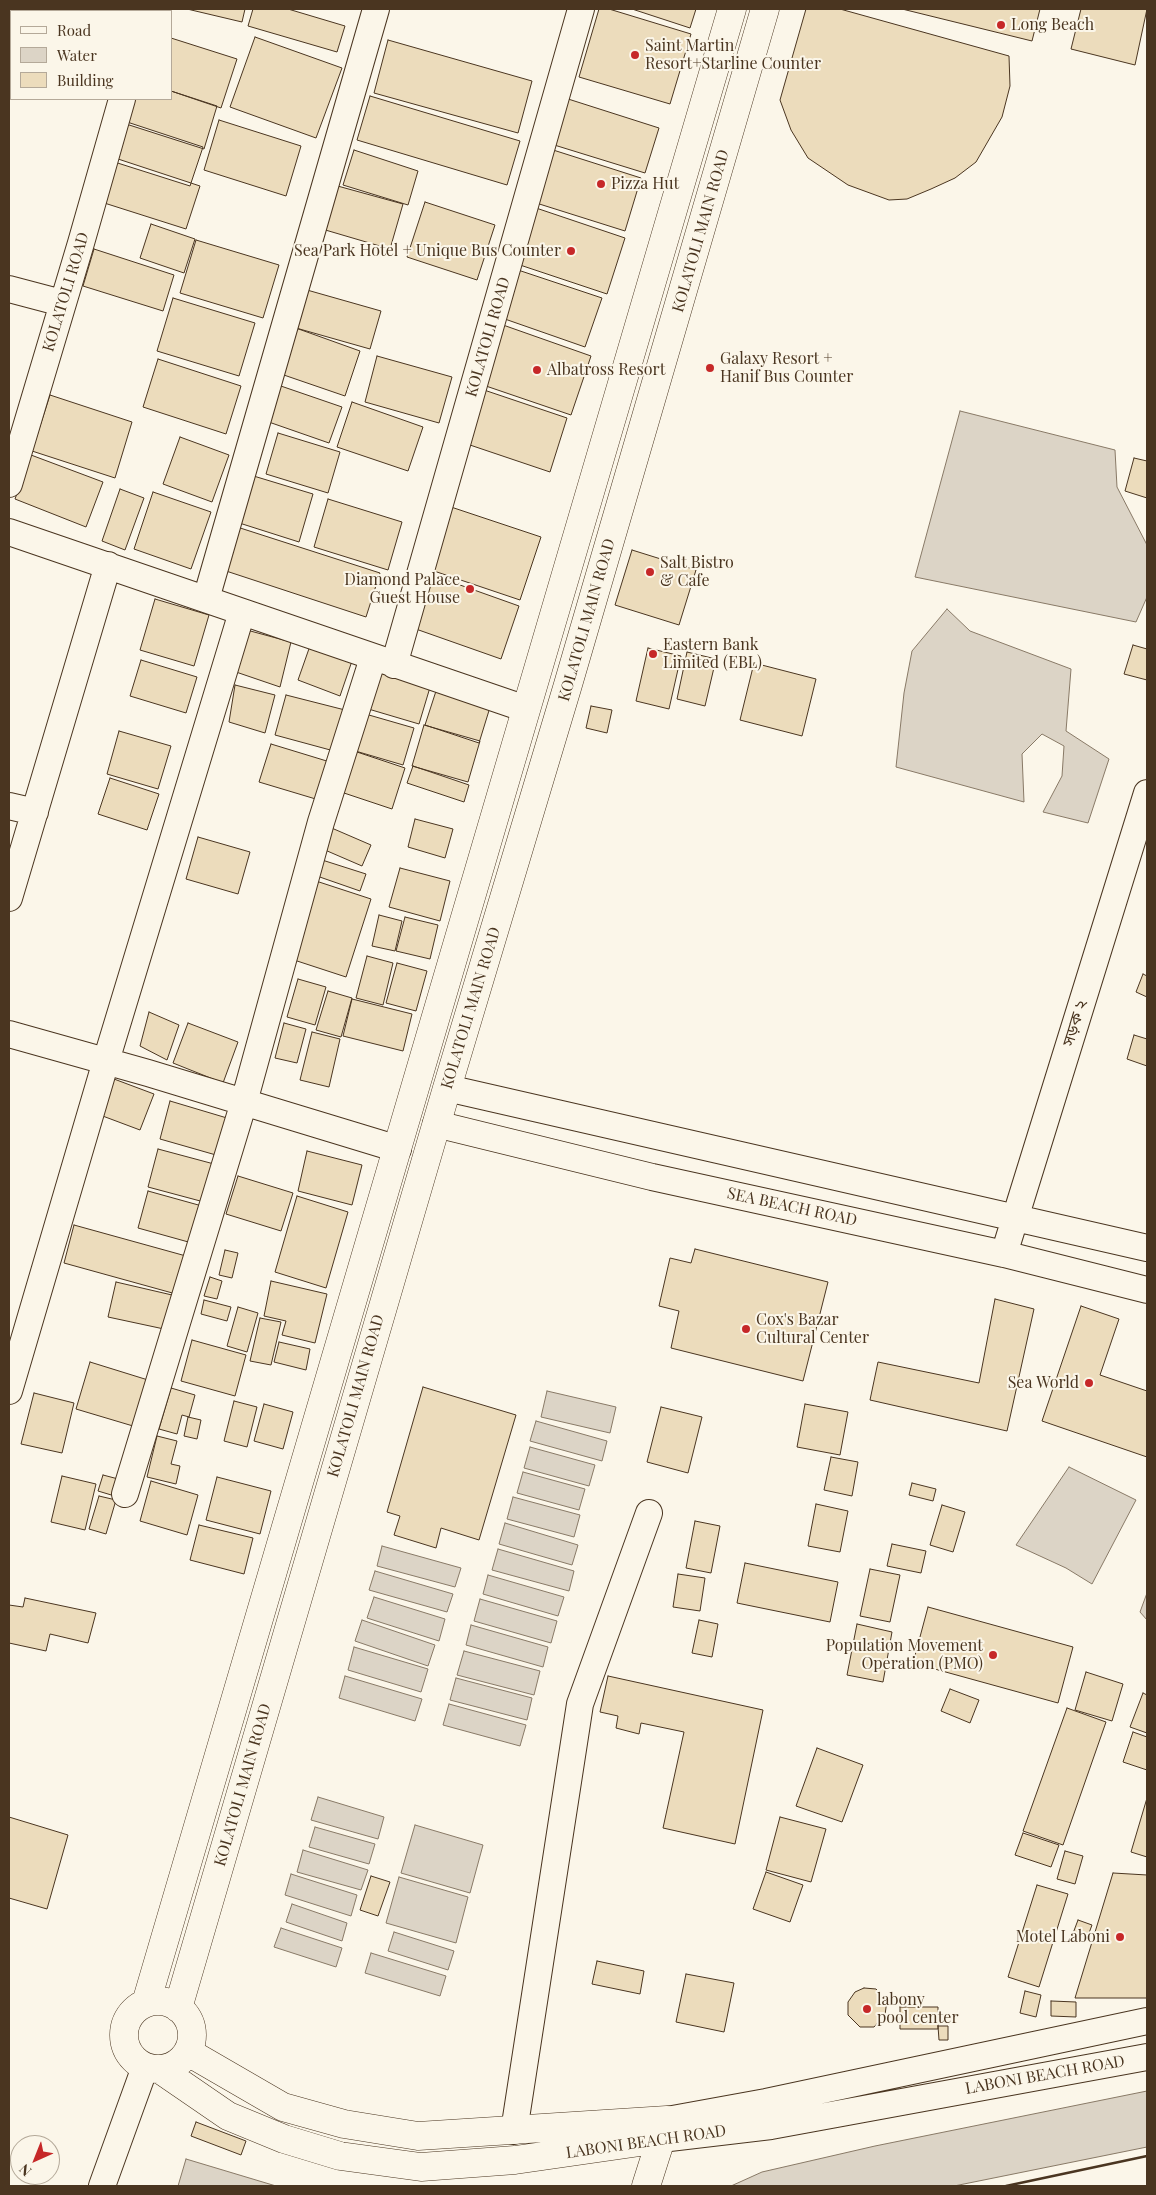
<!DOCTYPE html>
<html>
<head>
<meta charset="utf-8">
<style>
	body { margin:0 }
	#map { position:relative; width:1156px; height:2195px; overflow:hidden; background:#fbf6e9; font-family:"Playfair Display",serif }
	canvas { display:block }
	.frame { position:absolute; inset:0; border:10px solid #4a3520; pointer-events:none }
	.legend { position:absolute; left:10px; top:10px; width:162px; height:90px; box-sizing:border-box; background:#fbf6e9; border:1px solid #b4a999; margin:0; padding:6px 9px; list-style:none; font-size:15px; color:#4a3520 }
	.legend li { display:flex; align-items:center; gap:10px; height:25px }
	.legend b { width:25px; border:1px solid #b4a999 }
	.north { position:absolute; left:10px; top:2135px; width:50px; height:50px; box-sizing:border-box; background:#fbf6e9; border:1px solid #b4a999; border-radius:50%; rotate:224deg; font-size:14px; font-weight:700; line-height:20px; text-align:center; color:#4a3520 }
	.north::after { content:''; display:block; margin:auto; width:18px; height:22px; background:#c62828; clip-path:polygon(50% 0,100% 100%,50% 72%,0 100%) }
</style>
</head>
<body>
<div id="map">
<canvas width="1156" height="2195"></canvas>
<div class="frame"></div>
<ul class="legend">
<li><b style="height:6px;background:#fbf6e9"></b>Road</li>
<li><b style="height:14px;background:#dcd4c6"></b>Water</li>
<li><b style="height:14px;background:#ecdcbc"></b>Building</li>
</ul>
<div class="north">N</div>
</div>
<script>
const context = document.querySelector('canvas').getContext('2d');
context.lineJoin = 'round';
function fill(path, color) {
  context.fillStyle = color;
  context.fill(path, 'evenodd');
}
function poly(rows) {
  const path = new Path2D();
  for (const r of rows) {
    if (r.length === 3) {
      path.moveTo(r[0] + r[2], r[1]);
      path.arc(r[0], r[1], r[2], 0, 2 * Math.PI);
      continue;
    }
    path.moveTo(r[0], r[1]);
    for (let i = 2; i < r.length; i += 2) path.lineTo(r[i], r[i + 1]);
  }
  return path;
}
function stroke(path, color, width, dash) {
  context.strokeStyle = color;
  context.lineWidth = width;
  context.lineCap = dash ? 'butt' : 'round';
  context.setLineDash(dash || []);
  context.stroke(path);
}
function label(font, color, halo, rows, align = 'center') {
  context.font = font + ' "Playfair Display","Noto Sans Bengali",serif';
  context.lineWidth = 4;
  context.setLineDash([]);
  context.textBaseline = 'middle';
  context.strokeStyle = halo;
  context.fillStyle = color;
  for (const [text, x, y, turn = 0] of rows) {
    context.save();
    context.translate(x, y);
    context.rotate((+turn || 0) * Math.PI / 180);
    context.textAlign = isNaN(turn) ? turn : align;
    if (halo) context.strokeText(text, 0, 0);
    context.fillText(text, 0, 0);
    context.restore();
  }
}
const water = poly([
	[960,411,1115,450,1117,487,1147,545,1147,597,1136,622,915,577,960,411],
	[947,609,970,631,1071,669,1066,731,1109,759,1088,823,1043,812,1062,776,1064,746,1042,734,1022,754,1024,802,896,767,904,693,912,651,947,609],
	[547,1391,616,1407,610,1433,541,1417,547,1391],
	[536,1421,607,1441,602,1461,530,1441,536,1421],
	[530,1447,595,1465,589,1486,524,1468,530,1447],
	[1069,1467,1136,1500,1092,1584,1066,1568,1016,1545,1069,1467],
	[523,1472,585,1489,579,1510,517,1493,523,1472],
	[513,1497,580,1515,574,1537,507,1519,513,1497],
	[505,1523,578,1545,572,1565,499,1544,505,1523],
	[382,1546,461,1568,455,1587,377,1566,382,1546],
	[498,1549,574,1571,569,1591,492,1570,498,1549],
	[375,1571,453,1594,447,1612,369,1590,375,1571],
	[488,1575,564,1597,558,1616,483,1594,488,1575],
	[1147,1593,1147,1620,1140,1612,1147,1593],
	[374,1597,445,1619,439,1641,367,1618,374,1597],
	[480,1599,557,1621,551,1643,474,1621,480,1599],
	[362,1620,435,1645,428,1666,355,1641,362,1620],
	[471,1625,548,1647,543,1667,466,1645,471,1625],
	[354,1647,428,1669,421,1692,348,1670,354,1647],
	[464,1651,540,1671,534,1695,457,1675,464,1651],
	[345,1676,422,1699,415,1721,339,1698,345,1676],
	[456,1678,532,1698,527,1720,450,1700,456,1678],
	[449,1704,526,1725,520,1746,443,1725,449,1704],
	[318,1797,384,1817,378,1839,311,1820,318,1797],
	[415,1825,483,1845,470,1893,401,1873,415,1825],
	[315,1827,375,1844,369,1864,309,1847,315,1827],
	[303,1850,368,1870,361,1890,297,1872,303,1850],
	[291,1874,357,1895,351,1916,285,1895,291,1874],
	[399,1877,468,1897,456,1943,386,1923,399,1877],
	[292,1904,347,1923,342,1941,286,1922,292,1904],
	[281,1928,342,1948,336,1967,274,1947,281,1928],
	[394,1932,454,1951,448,1970,388,1951,394,1932],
	[371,1953,446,1976,440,1996,365,1973,371,1953],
	[1147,2091,1147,2147,954,2186,731,2186,762,2172,875,2146,1147,2091],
	[186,2159,276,2186,178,2186,186,2159]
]);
fill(water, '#dcd4c6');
stroke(water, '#887966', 1);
const building = poly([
	[187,9,245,9,242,22,187,9],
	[253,9,288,9,345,26,337,52,248,26,253,9],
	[599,9,609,9,691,34,670,104,579,77,599,9],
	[632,9,696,9,690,28,632,9],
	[806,9,840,9,1009,56,1010,86,1002,117,976,162,955,178,931,189,907,199,889,200,848,185,808,158,791,130,780,100,806,9],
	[902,9,1040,9,1032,41,902,9],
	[1081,9,1147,9,1135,65,1071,49,1081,9],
	[255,37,342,68,316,138,230,107,255,37],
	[11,38,11,65,9,64,9,43,11,38],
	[171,38,237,59,221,108,171,91,171,38],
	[388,40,532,81,518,133,374,93,388,40],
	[171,91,217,106,204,149,123,123,130,99,171,99,171,91],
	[370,96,520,141,507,185,357,140,370,96],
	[565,98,659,128,645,173,551,144,565,98],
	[118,119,203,147,190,186,105,159,118,119],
	[219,120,301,146,286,196,204,170,219,120],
	[550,149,641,178,625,231,533,202,550,149],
	[354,150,418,171,408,205,343,185,354,150],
	[112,157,200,186,186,229,98,201,112,157],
	[334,185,403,204,390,249,322,229,334,185],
	[425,202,495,225,477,280,407,257,425,202],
	[536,208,625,238,607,294,517,264,536,208],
	[151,224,195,239,184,273,140,258,151,224],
	[196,240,279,265,263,318,180,293,196,240],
	[94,249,174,275,163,311,83,286,94,249],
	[518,270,602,298,585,347,502,318,518,270],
	[307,290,381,311,370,349,296,328,307,290],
	[173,298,255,323,239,376,157,351,173,298],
	[503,325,591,356,571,415,483,385,503,325],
	[293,327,360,351,345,396,278,373,293,327],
	[377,356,452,377,439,423,365,402,377,356],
	[158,359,241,386,226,434,143,407,158,359],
	[275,384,342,407,329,443,263,420,275,384],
	[484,390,567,418,550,472,467,444,484,390],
	[50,395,132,422,115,478,32,451,50,395],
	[352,402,423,427,408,471,337,447,352,402],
	[278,433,340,452,328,493,266,474,278,433],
	[180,437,229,455,212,502,163,484,180,437],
	[31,455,103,482,86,527,15,499,31,455],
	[1134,458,1147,461,1147,498,1125,491,1134,458],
	[247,474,313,494,299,542,233,521,247,474],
	[120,489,144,498,125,550,102,541,120,489],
	[153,492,211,512,191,569,134,549,153,492],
	[328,499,402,522,388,570,314,547,328,499],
	[451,507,541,537,520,600,431,570,451,507],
	[234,526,380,573,366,617,220,569,234,526],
	[632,550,696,570,679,625,615,605,632,550],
	[432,575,519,606,501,659,413,628,432,575],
	[155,599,209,615,194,666,140,650,155,599],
	[243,629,291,642,280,687,236,672,243,629],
	[311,643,353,658,340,696,298,680,311,643],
	[1133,645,1147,649,1147,680,1124,674,1133,645],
	[648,648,681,656,669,709,636,701,648,648],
	[687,652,716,659,705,706,677,699,687,652],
	[141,660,197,677,186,713,130,696,141,660],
	[754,663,816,679,802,736,740,720,754,663],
	[376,668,431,684,419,724,365,708,376,668],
	[235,685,275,695,265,733,229,722,235,685],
	[437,688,491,704,479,743,425,725,437,688],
	[286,695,345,710,334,751,275,735,286,695],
	[591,706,612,710,607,733,586,728,591,706],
	[362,713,414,728,403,765,352,750,362,713],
	[424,725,480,741,468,782,412,766,424,725],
	[119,731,171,746,158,789,107,774,119,731],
	[271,744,330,762,319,800,259,782,271,744],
	[354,751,405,768,392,809,341,792,354,751],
	[413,766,469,785,464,802,407,783,413,766],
	[110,778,159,794,147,830,98,814,110,778],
	[415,819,453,829,445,858,408,847,415,819],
	[327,826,371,845,362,866,318,847,327,826],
	[198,837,250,852,238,894,186,879,198,837],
	[319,859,366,874,360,891,314,875,319,859],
	[400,868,450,881,440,921,389,907,400,868],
	[316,881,371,899,346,977,291,959,316,881],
	[379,915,402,921,395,951,372,946,379,915],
	[405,917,438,925,430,959,396,951,405,917],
	[367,956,393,963,383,1005,356,998,367,956],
	[397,963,427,971,416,1011,386,1003,397,963],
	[1143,974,1147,976,1147,997,1136,992,1143,974],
	[298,979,326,987,315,1025,287,1017,298,979],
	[328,991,352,998,341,1037,316,1030,328,991],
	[352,999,412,1014,403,1051,343,1036,352,999],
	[149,1012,179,1025,167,1060,140,1046,149,1012],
	[188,1023,238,1042,223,1083,173,1063,188,1023],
	[284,1023,306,1029,297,1063,275,1058,284,1023],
	[312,1032,340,1039,329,1087,300,1080,312,1032],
	[1134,1035,1147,1039,1147,1066,1127,1059,1134,1035],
	[106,1076,154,1094,140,1130,92,1112,106,1076],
	[170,1101,227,1118,216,1155,160,1139,170,1101],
	[158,1149,214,1164,204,1202,148,1187,158,1149],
	[307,1151,362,1165,352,1205,298,1191,307,1151],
	[238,1176,293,1193,281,1231,226,1214,238,1176],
	[148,1191,202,1206,192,1243,138,1228,148,1191],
	[297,1196,348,1212,326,1288,275,1272,297,1196],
	[74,1225,186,1256,176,1294,64,1263,74,1225],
	[695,1249,828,1282,803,1381,671,1348,679,1311,659,1306,670,1258,691,1263,695,1249],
	[225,1250,238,1253,232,1278,219,1275,225,1250],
	[210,1277,222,1281,217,1299,204,1296,210,1277],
	[271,1281,327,1294,315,1343,282,1335,286,1321,264,1316,271,1281],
	[116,1282,172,1295,164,1329,108,1317,116,1282],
	[995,1299,1034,1309,1007,1431,870,1400,878,1362,979,1383,995,1299],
	[204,1300,231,1307,227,1321,201,1314,204,1300],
	[1081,1306,1119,1319,1100,1375,1147,1391,1147,1457,1042,1421,1081,1306],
	[238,1307,258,1313,247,1352,227,1346,238,1307],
	[260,1318,281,1322,271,1365,250,1361,260,1318],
	[192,1340,246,1355,235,1396,181,1381,192,1340],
	[279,1342,310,1349,306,1370,274,1362,279,1342],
	[90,1362,148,1380,133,1426,76,1409,90,1362],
	[423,1387,516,1415,479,1540,441,1528,436,1548,394,1535,400,1516,387,1512,423,1387],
	[171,1388,195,1395,189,1417,182,1415,177,1434,159,1429,171,1388],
	[34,1393,74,1403,62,1453,21,1444,34,1393],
	[234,1401,257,1407,247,1447,224,1441,234,1401],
	[264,1404,293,1412,283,1449,254,1441,264,1404],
	[805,1404,848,1412,840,1455,797,1447,805,1404],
	[661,1407,702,1417,688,1473,647,1462,661,1407],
	[188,1417,201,1420,197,1439,184,1436,188,1417],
	[157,1436,177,1441,171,1464,180,1466,176,1484,147,1477,157,1436],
	[831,1457,858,1462,852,1496,824,1490,831,1457],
	[103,1475,122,1480,118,1497,98,1491,103,1475],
	[62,1476,96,1484,85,1530,51,1522,62,1476],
	[217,1477,271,1491,260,1534,206,1520,217,1477],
	[151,1481,198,1495,187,1535,140,1521,151,1481],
	[912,1483,936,1489,933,1501,909,1495,912,1483],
	[99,1496,116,1500,106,1534,89,1529,99,1496],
	[816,1504,848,1511,840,1552,808,1546,816,1504],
	[942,1505,965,1512,953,1552,930,1545,942,1505],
	[695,1521,720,1526,711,1573,686,1568,695,1521],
	[199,1525,253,1538,244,1574,190,1560,199,1525],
	[892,1544,926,1551,921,1573,887,1566,892,1544],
	[745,1563,838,1582,830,1622,737,1603,745,1563],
	[870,1569,900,1575,890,1622,860,1616,870,1569],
	[678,1574,705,1578,700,1611,673,1607,678,1574],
	[25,1598,96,1613,88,1643,50,1634,46,1651,9,1643,9,1605,23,1607,25,1598],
	[928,1607,1073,1647,1058,1703,913,1663,928,1607],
	[699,1620,718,1624,712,1657,692,1653,699,1620],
	[857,1624,892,1632,883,1682,847,1675,857,1624],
	[1086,1672,1123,1684,1112,1721,1075,1710,1086,1672],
	[608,1676,763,1710,735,1844,663,1828,684,1732,641,1723,639,1734,616,1728,618,1716,600,1712,608,1676],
	[950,1689,979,1700,970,1723,941,1711,950,1689],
	[1143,1693,1147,1695,1147,1733,1130,1727,1143,1693],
	[1067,1708,1106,1722,1063,1845,1023,1831,1067,1708],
	[1133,1732,1147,1737,1147,1770,1123,1762,1133,1732],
	[817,1748,863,1765,842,1822,796,1806,817,1748],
	[1147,1798,1147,1857,1131,1852,1147,1798],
	[9,1817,68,1835,47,1909,9,1898,9,1817],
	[780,1817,826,1829,811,1882,766,1870,780,1817],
	[1023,1833,1059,1845,1051,1867,1015,1855,1023,1833],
	[1065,1851,1083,1856,1075,1884,1057,1879,1065,1851],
	[766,1872,803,1885,790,1922,753,1909,766,1872],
	[1113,1873,1147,1875,1147,1998,1075,1998,1113,1873],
	[371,1876,390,1882,378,1916,360,1910,371,1876],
	[1037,1885,1068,1894,1039,1987,1008,1977,1037,1885],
	[1078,1920,1092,1925,1086,1941,1072,1936,1078,1920],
	[597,1961,644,1971,640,1994,592,1984,597,1961],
	[686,1974,734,1983,724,2032,676,2022,686,1974],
	[864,1988,876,1989,887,2000,885,2015,874,2027,860,2027,848,2015,848,2002,855,1992,864,1988],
	[1025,1991,1041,1995,1036,2017,1020,2013,1025,1991],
	[1051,2001,1076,2002,1076,2017,1051,2016,1051,2001],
	[900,2007,938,2007,938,2029,900,2029,900,2007],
	[938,2026,948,2026,948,2040,939,2040,938,2026],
	[196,2122,246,2141,241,2155,191,2136,196,2122]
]);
fill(building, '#ecdcbc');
stroke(building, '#4a3520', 1);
const minor = poly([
	[146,11,147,9],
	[9,289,62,303],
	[9,484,81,243,122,99],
	[9,532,526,709],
	[206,599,376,9],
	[394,665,581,9],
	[9,806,35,812],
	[9,898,108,565],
	[9,1034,148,1073,398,1149],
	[447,1088,1147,1248],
	[436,1124,652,1177,1004,1254,1147,1290],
	[1004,1254,1147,793],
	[9,1391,106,1061,242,612],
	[125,1494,244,1102,321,822,373,658],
	[667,2120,766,2102,1147,2021],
	[514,2131,580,1704,649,1513],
	[661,2139,771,2126,1147,2057],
	[102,2186,145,2067]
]);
const highway = poly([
	[158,2035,34],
	[146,2003,732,9],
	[178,2008,447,1088,567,688,765,9],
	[188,2052,283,2107,344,2124,418,2136,667,2120,646,2186],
	[161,2070,228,2116,284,2139,340,2156,421,2167,515,2160,661,2139]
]);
stroke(minor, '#4a3520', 28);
stroke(highway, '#4a3520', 29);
stroke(minor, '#fbf6e9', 26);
stroke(highway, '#fbf6e9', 28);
stroke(poly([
	[1006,2186,1147,2156]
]), '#4a3520', 2.5);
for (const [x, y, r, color] of [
	[1001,25,5,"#c62828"],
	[635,55,5,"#c62828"],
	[601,184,5,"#c62828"],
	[571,251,5,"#c62828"],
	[710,368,5,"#c62828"],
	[537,370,5,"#c62828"],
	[650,572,5,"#c62828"],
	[470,589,5,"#c62828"],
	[653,654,5,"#c62828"],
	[746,1329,5,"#c62828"],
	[1089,1383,5,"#c62828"],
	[993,1655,5,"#c62828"],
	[1120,1937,5,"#c62828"],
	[867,2009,5,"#c62828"]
]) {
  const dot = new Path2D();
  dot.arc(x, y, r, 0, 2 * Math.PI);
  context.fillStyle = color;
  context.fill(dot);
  stroke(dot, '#fbf6e9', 2);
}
label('16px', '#4a3520', '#fbf6e9', [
	["Long Beach",1011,25],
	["Saint Martin",645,46],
	["Resort+Starline Counter",645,64],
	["Pizza Hut",611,184],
	["Sea Park Hotel + Unique Bus Counter",561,251,"right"],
	["Galaxy Resort +",720,359],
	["Hanif Bus Counter",720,377],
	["Albatross Resort",547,370],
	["Salt Bistro",660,563],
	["& Cafe",660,581],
	["Diamond Palace",460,580,"right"],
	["Guest House",460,598,"right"],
	["Eastern Bank",663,645],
	["Limited (EBL)",663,663],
	["Cox's Bazar",756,1320],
	["Cultural Center",756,1338],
	["Sea World",1079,1383,"right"],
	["Population Movement",983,1646,"right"],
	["Operation (PMO)",983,1664,"right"],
	["Motel Laboni",1110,1937,"right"],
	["labony",877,2000],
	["pool center",877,2018]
], 'left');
label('16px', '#4a3520', '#fbf6e9', [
	["KOLATOLI MAIN ROAD",701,231,-74],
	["KOLATOLI ROAD",66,292,-73],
	["KOLATOLI ROAD",488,337,-74],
	["KOLATOLI MAIN ROAD",587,620,-74],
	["KOLATOLI MAIN ROAD",471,1008,-73],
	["সড়ক ২",1075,1023,-73],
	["SEA BEACH ROAD",792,1207,12],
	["KOLATOLI MAIN ROAD",356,1396,-74],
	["KOLATOLI MAIN ROAD",243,1785,-74],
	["LABONI BEACH ROAD",1045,2075,-10],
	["LABONI BEACH ROAD",646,2142,-8]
]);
</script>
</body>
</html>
